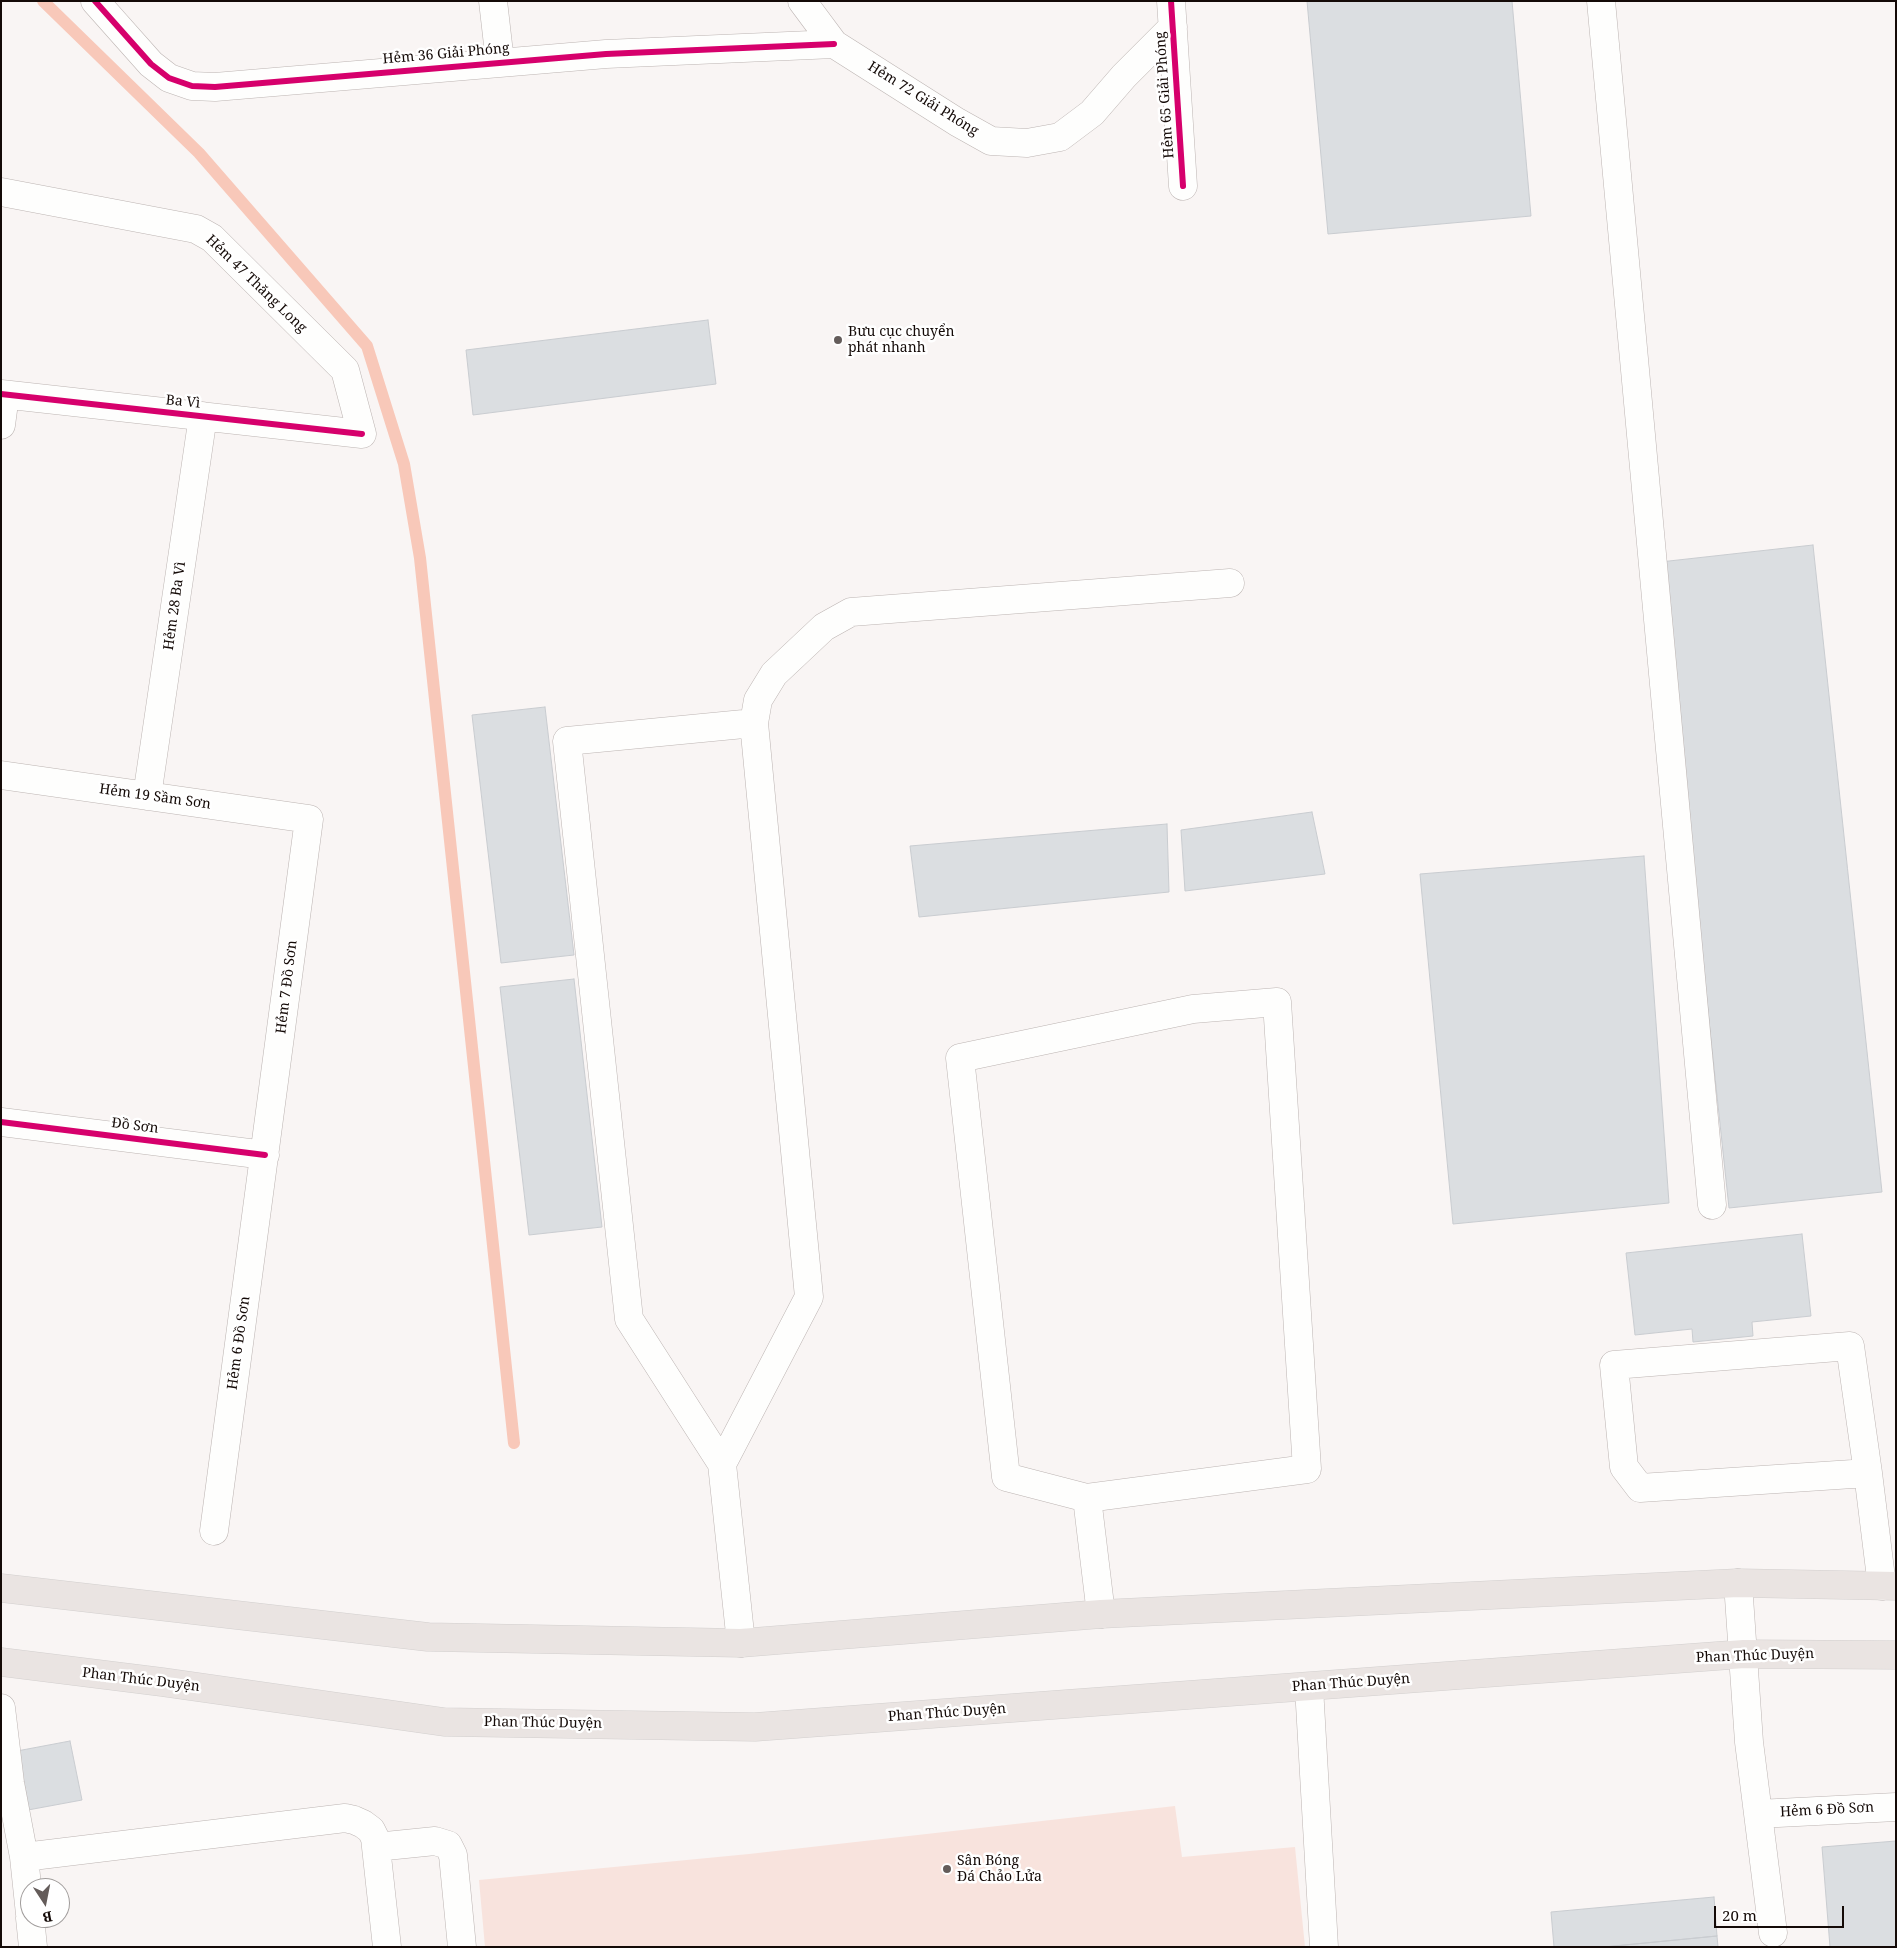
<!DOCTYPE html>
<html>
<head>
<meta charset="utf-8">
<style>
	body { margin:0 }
	#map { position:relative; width:1897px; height:1948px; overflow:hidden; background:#f9f5f4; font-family:"Noto Serif",serif }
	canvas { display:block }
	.frame { position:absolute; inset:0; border:2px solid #140a07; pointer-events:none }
	.north { position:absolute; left:20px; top:1878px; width:50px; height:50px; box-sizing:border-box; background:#fff; border:1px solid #a19d9c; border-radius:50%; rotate:169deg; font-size:14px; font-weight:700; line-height:20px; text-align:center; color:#140a07 }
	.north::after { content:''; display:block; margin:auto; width:18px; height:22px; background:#645c5a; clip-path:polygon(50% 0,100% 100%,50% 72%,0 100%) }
	.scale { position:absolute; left:1714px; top:1906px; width:130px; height:22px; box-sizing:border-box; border:2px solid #140a07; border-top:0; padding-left:6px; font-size:15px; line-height:18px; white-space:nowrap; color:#140a07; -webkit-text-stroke:4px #fff; paint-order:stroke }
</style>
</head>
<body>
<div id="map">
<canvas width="1897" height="1948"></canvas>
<div class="frame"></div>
<div class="north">B</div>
<div class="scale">20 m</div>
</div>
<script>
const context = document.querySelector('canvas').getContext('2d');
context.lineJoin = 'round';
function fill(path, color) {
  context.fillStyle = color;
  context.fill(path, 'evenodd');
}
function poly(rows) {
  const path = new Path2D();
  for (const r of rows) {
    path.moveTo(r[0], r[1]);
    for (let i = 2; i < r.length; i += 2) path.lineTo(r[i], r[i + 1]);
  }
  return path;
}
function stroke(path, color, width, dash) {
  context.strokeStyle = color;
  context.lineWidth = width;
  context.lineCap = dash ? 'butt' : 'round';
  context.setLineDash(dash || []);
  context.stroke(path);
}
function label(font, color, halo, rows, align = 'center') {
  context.font = font + ' "Noto Serif",serif';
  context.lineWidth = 5;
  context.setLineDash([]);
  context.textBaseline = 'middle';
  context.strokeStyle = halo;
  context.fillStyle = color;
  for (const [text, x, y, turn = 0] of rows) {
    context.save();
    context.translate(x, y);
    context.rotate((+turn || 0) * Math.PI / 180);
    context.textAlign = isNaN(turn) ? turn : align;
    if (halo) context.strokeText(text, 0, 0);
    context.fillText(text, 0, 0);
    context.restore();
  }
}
fill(poly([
	[1175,1806,1182,1857,1295,1847,1305,1947,485,1947,479,1880,749,1854]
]), '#f8e3dd');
stroke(poly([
	[43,1,199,153,367,346,404,464,420,558,514,1443]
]), '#f8c8b9', 12);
const building = poly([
	[1307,1,1512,1,1531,216,1328,234,1307,1],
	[708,320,716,384,473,415,466,350,708,320],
	[1813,545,1882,1192,1729,1208,1660,562,1813,545],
	[545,707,574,955,501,963,472,715,545,707],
	[1312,812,1325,874,1185,891,1181,830,1312,812],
	[1167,824,1169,892,919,917,910,846,1167,824],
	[1644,856,1669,1203,1453,1224,1420,874,1644,856],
	[574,979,602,1227,529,1235,500,987,574,979],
	[1802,1234,1811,1316,1752,1322,1753,1336,1693,1342,1692,1329,1635,1335,1626,1253,1802,1234],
	[70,1741,82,1800,1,1815,1,1754,70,1741],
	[1896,1841,1896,1947,1830,1947,1822,1847,1896,1841],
	[1714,1897,1717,1936,1604,1947,1554,1947,1551,1912,1714,1897],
	[1717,1936,1718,1947,1604,1947,1717,1936]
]);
fill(building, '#dbdee1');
stroke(building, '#c9ccd0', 1);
const minor = poly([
	[95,1,151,64,169,78,192,86,215,87,606,54,834,44],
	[493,1,500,62],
	[802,1,834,44,957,122,991,141,1027,143,1060,137,1092,113,1124,76,1173,27],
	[1171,1,1183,186],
	[1601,1,1712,1205],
	[1,192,196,229,212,238,345,370,362,434,1,394],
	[1,425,5,395],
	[1,775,309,819,214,1531],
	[147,796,203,416],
	[1277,1002,1307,1469,1087,1498,1006,1477,960,1058,1193,1009,1277,1002],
	[1,1122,265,1155],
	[722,1464,809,1297,754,723,758,700,774,674,824,627,851,612,1230,583],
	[1868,1473,1640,1488,1624,1467,1614,1365,1850,1346,1868,1473,1882,1586],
	[1087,1498,1101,1614],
	[1738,1583,1749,1742,1773,1933],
	[741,1643,722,1464,629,1319,567,741,754,723],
	[1309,1687,1324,1947],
	[1,1708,10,1783,24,1857,30,1914],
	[1758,1814,1896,1807],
	[376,1847,435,1841,448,1845,453,1855,462,1947],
	[24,1857,345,1818,354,1820,363,1824,371,1830,375,1838,387,1947],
	[30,1918,33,1947]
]);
const major = poly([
	[1,1588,428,1637,741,1643,1101,1614,1738,1583,1896,1586],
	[1,1662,162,1682,444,1722,755,1727,1744,1654,1896,1655]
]);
stroke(minor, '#bcb4b2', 29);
stroke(major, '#d2cfce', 29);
stroke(minor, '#fefefd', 28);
stroke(major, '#eae4e2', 28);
stroke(poly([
	[95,1,151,64,169,78,192,86,215,87,606,54,834,44],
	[1171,1,1183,186],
	[1,394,362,434],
	[1,1122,265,1155]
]), '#d6006c', 6);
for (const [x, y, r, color] of [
	[838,340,5,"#645c5a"],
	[947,1869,5,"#645c5a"]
]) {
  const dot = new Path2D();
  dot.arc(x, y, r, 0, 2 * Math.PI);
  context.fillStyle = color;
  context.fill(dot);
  stroke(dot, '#fff', 2);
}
label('14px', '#140a07', '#fff', [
	["Hẻm 36 Giải Phóng",446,54,-5],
	["Hẻm 65 Giải Phóng",1165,95,-94],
	["Hẻm 72 Giải Phóng",923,99,32],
	["Hẻm 47 Thăng Long",256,284,44],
	["Ba Vì",183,402,6],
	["Hẻm 28 Ba Vì",175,606,-82],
	["Hẻm 19 Sầm Sơn",155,797,8],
	["Hẻm 7 Đồ Sơn",287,987,-83],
	["Đồ Sơn",135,1126,7],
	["Hẻm 6 Đồ Sơn",239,1343,-82],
	["Phan Thúc Duyện",1755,1656,-2],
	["Phan Thúc Duyện",141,1680,7],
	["Phan Thúc Duyện",1351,1683,-4],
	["Phan Thúc Duyện",947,1713,-4],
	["Phan Thúc Duyện",543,1723,1],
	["Hẻm 6 Đồ Sơn",1827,1810,-3]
]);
label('14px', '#140a07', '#fff', [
	["Bưu cục chuyển",848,332],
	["phát nhanh",848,348],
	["Sân Bóng",957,1861],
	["Đá Chảo Lửa",957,1877]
], 'left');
</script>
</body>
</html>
